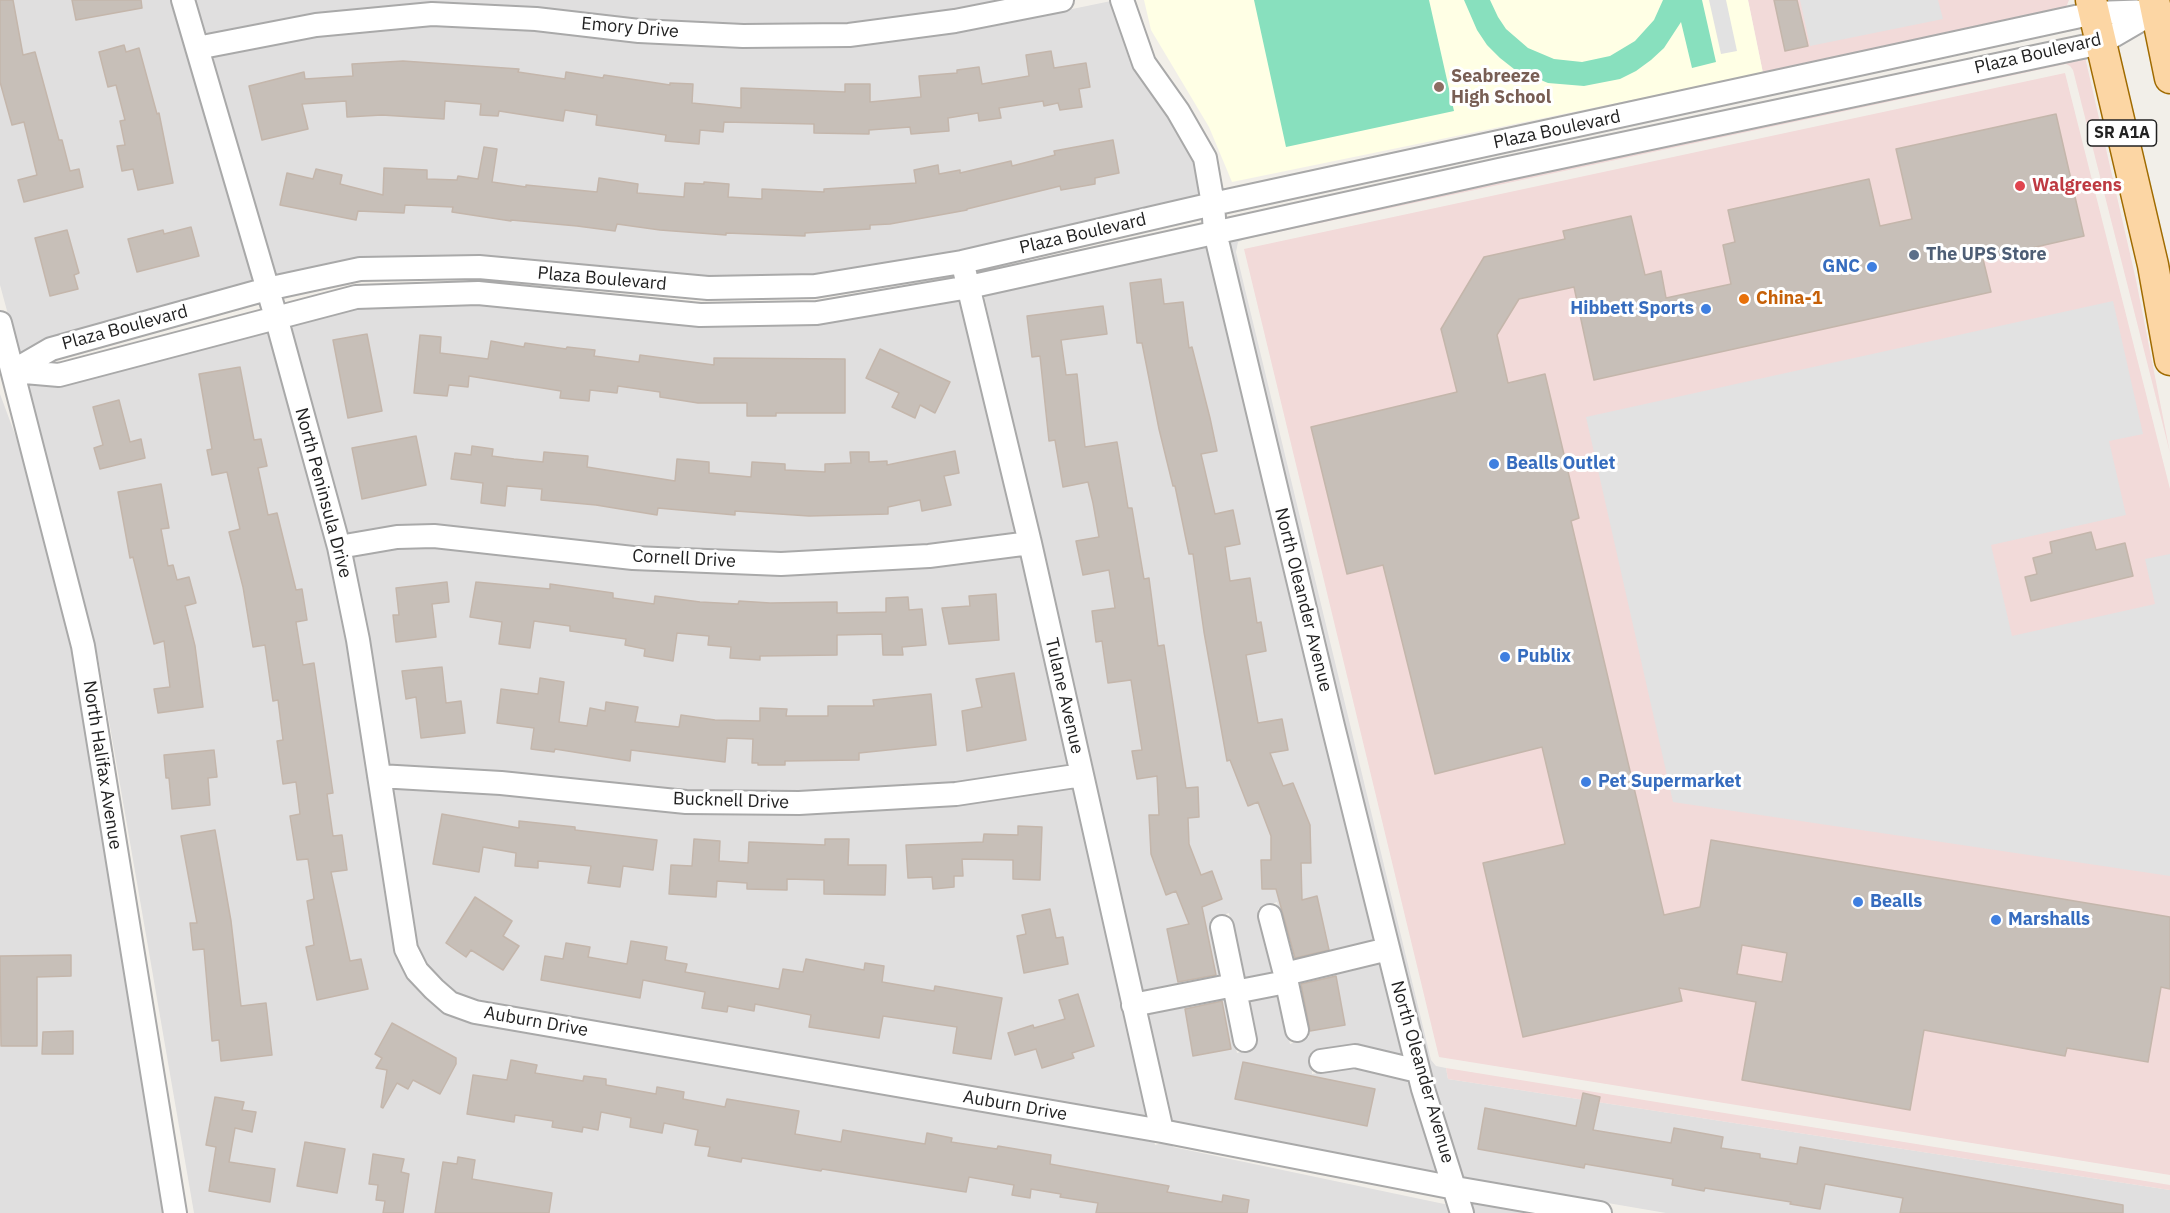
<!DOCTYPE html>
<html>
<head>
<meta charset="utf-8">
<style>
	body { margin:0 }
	canvas { display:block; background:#f2efe9 }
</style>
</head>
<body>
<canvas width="2170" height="1213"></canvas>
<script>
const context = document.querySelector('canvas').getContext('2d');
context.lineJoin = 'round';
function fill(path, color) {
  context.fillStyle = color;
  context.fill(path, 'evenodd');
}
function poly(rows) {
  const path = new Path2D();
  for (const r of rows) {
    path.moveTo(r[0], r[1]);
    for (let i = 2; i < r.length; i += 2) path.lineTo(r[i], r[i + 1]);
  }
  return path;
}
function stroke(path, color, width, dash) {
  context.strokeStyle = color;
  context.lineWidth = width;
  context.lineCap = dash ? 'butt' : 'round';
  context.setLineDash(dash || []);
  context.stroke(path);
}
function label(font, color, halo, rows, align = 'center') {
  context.font = font + ' "IBM Plex Sans",sans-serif';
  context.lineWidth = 6;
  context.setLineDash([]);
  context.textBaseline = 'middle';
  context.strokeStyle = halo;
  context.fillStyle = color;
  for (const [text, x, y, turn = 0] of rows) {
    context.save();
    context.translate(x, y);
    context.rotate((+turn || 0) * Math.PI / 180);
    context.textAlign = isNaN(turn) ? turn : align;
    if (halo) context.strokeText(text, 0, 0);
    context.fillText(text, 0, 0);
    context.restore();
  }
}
fill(poly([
	[0,0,173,0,254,281,49,338,19,355,0,285],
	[194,0,1006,0,954,10,849,24,744,25,641,19,537,8,315,14,204,35],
	[1111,1,1170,118,1195,163,1201,196,969,248,960,251,815,275,709,277,479,256,360,258,274,276,210,56,317,37,432,25,535,31,638,42,742,47,848,46,956,33],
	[1244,236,1245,239,1238,242,1236,252,1431,1060,1436,1066,1446,1068,1448,1079,2170,1190,2170,1213,1666,1213,1462,1178,1428,1070,1430,1062,1426,1061,1227,240],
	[1207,245,1376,941,1292,961,1277,902,1258,909,1274,973,1243,979,1229,913,1210,920,1222,976,1141,992,1040,540,1039,531,1037,530,1014,431,984,295],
	[962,300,1017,533,929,545,782,552,634,546,434,525,396,526,346,535,289,326,356,308,477,304,700,326,818,324],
	[269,332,339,591,369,777,368,786,370,787,410,980,420,993,433,1005,1154,1141,1155,1145,1162,1143,1172,1145,1173,1147,1449,1205,1451,1213,194,1213,98,657,92,640,27,383,61,386],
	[0,394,26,464,73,649,165,1213,0,1213],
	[433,547,632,569,1022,555,1070,766,956,783,800,792,748,792,687,790,502,771,387,765,351,556,397,548],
	[391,788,499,794,684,813,799,815,956,806,1074,788,1148,1117,478,1001,455,992,440,981,425,964,416,945],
	[1381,962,1404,1056,1358,1045,1311,1052,1312,1074,1354,1067,1410,1081,1439,1173,1170,1121,1146,1014,1226,998,1237,1053,1256,1047,1247,1001,1279,995,1290,1044,1309,1037,1296,983],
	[1469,1202,1535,1213,1475,1213]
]), '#e0dfdf');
fill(poly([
	[1748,0,2069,0,2065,10,1783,81,1763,73],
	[2085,57,2136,280,2170,453,2073,70,2070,66,2066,64,1245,239,1244,236],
	[2065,73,2170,489,2170,1175,1439,1057,1244,249],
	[1446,1068,2170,1185,2170,1190,1448,1079]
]), '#f2dad9');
fill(poly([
	[1144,0,1748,0,1763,73,1232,182,1209,127,1151,30]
]), '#ffffe5');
fill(poly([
	[1254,0,1429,0,1454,111,1286,147],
	[1464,0,1490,0,1498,17,1506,29,1528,48,1554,59,1582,62,1610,56,1635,41,1654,20,1663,0,1702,0,1716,62,1692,68,1681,22,1664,48,1651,60,1636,71,1620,79,1584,86,1548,83,1514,69,1500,58,1487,45,1477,30]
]), '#88e0be');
fill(poly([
	[1709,0,1726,0,1737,51,1721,54],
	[1800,0,1938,0,1943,19,1810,46],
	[2113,301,2143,434,2109,441,2126,515,1991,545,2012,636,2155,604,2145,559,2170,554,2170,876,1673,802,1586,417]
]), '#e2e2e2');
const building = poly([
	[0,0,13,0,23,55,35,52,59,140,62,140,70,171,79,169,83,187,24,202,18,180,37,175,24,122,12,125,0,82,0,0],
	[72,0,141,0,142,8,76,20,72,0],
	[1774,0,1797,0,1808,46,1785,51,1774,0],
	[124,45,126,52,139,48,157,114,159,113,173,183,138,190,133,169,122,171,117,146,125,145,120,121,125,120,116,85,108,87,99,52,124,45],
	[1051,51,1054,68,1086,63,1090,87,1079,89,1082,107,1060,110,1058,103,1044,106,1043,101,999,108,1001,118,979,121,978,113,948,118,949,131,911,134,910,127,869,130,869,134,814,133,814,124,724,122,723,132,700,130,699,144,665,141,666,135,596,125,597,115,565,110,563,121,499,111,498,116,480,115,481,104,445,101,444,119,382,115,347,117,346,101,302,104,308,129,262,140,249,86,304,72,305,79,353,76,352,64,403,61,519,69,518,72,565,79,566,72,603,78,604,75,670,85,670,83,693,84,692,103,741,108,741,88,845,92,845,84,870,84,870,102,921,97,919,76,957,73,957,70,979,67,982,84,1029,76,1026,55,1051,51],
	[2056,114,2084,236,1983,259,1991,292,1594,380,1574,287,1519,299,1497,335,1508,383,1545,374,1579,518,1571,521,1664,915,1700,907,1711,840,2170,917,2170,989,2161,987,2148,1062,2067,1048,2065,1056,1924,1030,1910,1110,1742,1080,1756,1002,1679,988,1682,1001,1523,1037,1483,863,1565,844,1542,747,1435,774,1383,565,1347,574,1311,427,1457,392,1441,329,1484,257,1565,239,1563,231,1631,216,1645,275,1661,271,1666,298,1731,284,1723,245,1735,242,1728,210,1869,179,1880,226,1912,219,1896,149,2056,114],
	[1742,945,1787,953,1782,982,1737,974,1742,945],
	[1113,140,1119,173,1095,178,1095,184,1061,190,1060,186,967,209,967,210,890,224,870,225,870,229,805,233,805,236,726,233,726,235,660,230,617,224,615,231,577,226,511,220,511,221,452,212,453,207,405,205,404,213,358,211,356,220,280,205,287,173,313,179,316,169,342,175,340,184,383,195,384,168,427,170,427,179,457,180,458,176,478,179,484,147,497,149,492,182,526,187,526,185,597,192,599,178,638,184,637,193,684,197,685,183,704,184,704,182,729,184,728,197,762,199,762,189,824,192,824,189,916,183,914,170,938,165,939,174,960,170,960,173,1011,161,1012,166,1055,155,1054,151,1113,140],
	[191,227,199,256,137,272,128,239,163,230,164,234,191,227],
	[67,230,79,273,74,275,78,289,50,296,35,238,67,230],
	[1161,279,1164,304,1183,302,1189,348,1192,347,1210,418,1217,451,1201,454,1215,514,1233,510,1240,544,1225,547,1230,581,1250,578,1257,623,1261,622,1266,651,1246,655,1258,723,1282,719,1288,750,1270,753,1283,786,1293,783,1310,825,1311,863,1301,863,1302,900,1317,896,1329,950,1295,958,1276,889,1262,889,1261,860,1271,860,1271,836,1258,802,1248,806,1230,760,1227,761,1204,632,1193,554,1189,554,1175,486,1173,486,1159,429,1142,343,1137,343,1130,283,1161,279],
	[1103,306,1107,334,1061,340,1066,375,1077,374,1085,447,1117,442,1128,508,1132,508,1144,579,1149,578,1158,646,1164,645,1186,788,1198,787,1199,817,1188,818,1189,844,1201,875,1212,871,1222,899,1202,907,1216,975,1178,982,1167,929,1189,924,1176,891,1166,895,1151,854,1149,815,1159,815,1157,776,1137,779,1132,751,1142,750,1131,680,1108,683,1102,641,1096,642,1092,611,1115,608,1109,570,1083,575,1076,541,1099,537,1093,503,1088,482,1063,487,1055,440,1049,441,1040,356,1032,357,1027,316,1103,306],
	[367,334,382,411,348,418,333,340,367,334],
	[420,335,441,337,440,353,488,359,491,341,524,347,525,343,566,349,567,347,595,350,594,356,639,362,640,355,714,365,714,358,845,359,845,413,776,413,776,416,747,416,747,403,698,403,660,397,660,392,618,386,617,393,590,390,589,401,560,398,561,391,469,376,468,387,449,385,447,396,414,393,420,335],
	[880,349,950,382,935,413,920,405,915,418,892,407,899,393,866,378,880,349],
	[240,367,254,440,261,439,267,466,258,468,268,515,277,513,296,590,302,589,307,620,296,622,303,665,314,663,333,793,327,794,333,836,342,835,347,870,331,872,350,961,361,959,368,989,317,1000,306,947,314,945,307,901,314,899,308,859,297,860,290,816,300,814,296,782,283,784,277,741,283,740,278,700,273,701,265,645,253,647,243,587,229,532,240,529,227,472,212,475,207,450,212,449,199,374,240,367],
	[119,400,130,442,141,439,145,458,100,469,94,448,103,445,93,407,119,400],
	[416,436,426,485,362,499,352,448,416,436],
	[472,446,493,449,492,456,514,459,543,462,544,452,588,456,587,467,675,481,677,459,709,462,709,473,751,477,752,462,785,464,785,470,825,472,825,464,851,463,850,452,869,452,869,462,887,461,887,465,955,451,959,473,944,476,951,505,922,511,920,500,888,507,888,514,809,516,735,511,735,515,658,508,657,515,596,505,541,500,542,489,507,486,505,506,481,503,483,483,451,479,455,453,471,455,472,446],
	[161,484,169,528,161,529,168,566,173,565,177,580,189,577,196,603,185,606,195,646,203,707,158,713,154,689,170,687,164,641,154,644,133,557,130,558,118,492,161,484],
	[2091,532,2096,550,2125,543,2133,576,2031,601,2025,577,2037,574,2033,558,2052,553,2050,542,2091,532],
	[447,582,449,602,432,604,436,637,396,642,393,615,399,615,396,588,447,582],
	[476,582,550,589,550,584,613,593,613,598,654,604,655,596,700,602,738,604,739,601,770,603,837,602,837,613,886,612,886,598,908,597,909,610,922,609,926,645,902,647,903,655,883,655,882,634,837,635,837,655,760,656,760,660,730,658,731,647,708,645,709,636,677,633,673,661,644,656,645,649,625,645,626,639,570,631,570,626,534,621,530,648,499,644,502,622,470,617,476,582],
	[996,594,999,640,949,644,942,608,970,606,969,596,996,594],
	[442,667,446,703,461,701,465,733,421,738,416,697,406,699,402,671,442,667],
	[1014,673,1026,740,967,751,962,711,982,707,976,679,1014,673],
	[540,678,564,682,559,722,587,726,590,708,605,711,606,702,638,707,635,722,679,727,681,715,715,720,760,721,760,708,787,709,786,716,828,716,828,706,874,706,873,700,931,694,936,745,859,753,859,760,785,761,785,765,758,765,758,763,752,763,753,739,727,738,725,762,631,750,630,761,555,749,554,752,531,749,534,728,497,723,501,689,538,694,540,678],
	[214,750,217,777,208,778,210,805,172,809,169,778,166,778,164,755,214,750],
	[442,814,519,828,519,821,575,827,575,830,657,840,653,870,623,866,620,887,588,883,591,866,538,861,538,868,515,866,516,853,483,847,479,872,433,864,442,814],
	[1018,826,1042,827,1040,880,1013,879,1013,860,962,859,963,876,954,876,954,887,933,889,932,877,908,878,906,845,983,842,984,834,1018,835,1018,826],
	[215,830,231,921,241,1006,266,1003,272,1055,221,1061,219,1040,212,1041,204,949,193,950,190,923,197,923,181,836,215,830],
	[694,839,720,841,719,861,748,863,749,842,825,845,825,839,849,839,848,865,886,865,885,895,824,894,824,880,787,879,787,890,747,889,747,883,717,881,716,897,669,894,671,865,692,866,694,839],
	[475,897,512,921,503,936,519,946,503,970,471,950,466,957,446,943,475,897],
	[1050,909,1056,938,1063,937,1068,964,1024,973,1017,936,1026,934,1022,915,1050,909],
	[631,941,667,947,665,960,687,964,685,972,779,989,783,969,803,972,806,959,864,970,865,963,884,966,882,982,934,991,935,986,1002,998,991,1059,953,1053,957,1027,883,1016,879,1038,809,1027,811,1015,755,1004,754,1011,728,1006,727,1012,702,1008,705,992,643,980,640,998,541,980,545,956,563,959,566,943,590,947,588,957,627,964,631,941],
	[71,955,71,976,37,977,37,1046,1,1046,0,956,71,955],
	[1336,976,1345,1025,1310,1031,1301,984,1336,976],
	[1078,994,1094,1046,1072,1053,1074,1058,1042,1068,1036,1049,1015,1055,1008,1033,1033,1025,1034,1028,1065,1019,1059,1000,1078,994],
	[1222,1001,1231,1049,1193,1056,1185,1009,1222,1001],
	[392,1023,456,1058,456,1064,440,1094,413,1080,408,1089,397,1083,383,1108,381,1107,387,1070,376,1068,382,1058,375,1054,392,1023],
	[73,1031,73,1054,42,1054,43,1032,73,1031],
	[511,1060,537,1065,535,1073,583,1081,584,1076,606,1079,606,1085,656,1094,657,1087,684,1092,683,1099,725,1107,727,1099,799,1111,795,1134,841,1142,843,1130,925,1144,927,1133,952,1138,951,1142,997,1149,998,1146,1051,1155,1050,1164,1169,1186,1167,1192,1222,1202,1223,1195,1249,1200,1247,1213,1096,1213,1098,1203,1060,1197,1061,1194,1031,1189,1030,1198,1012,1195,1014,1185,969,1177,966,1192,822,1169,821,1171,742,1158,741,1162,708,1156,710,1147,695,1145,698,1130,664,1123,662,1133,630,1127,631,1118,601,1112,598,1130,583,1127,582,1132,552,1127,553,1121,515,1115,514,1122,467,1114,473,1075,507,1080,511,1060],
	[1243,1062,1375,1089,1367,1126,1235,1099,1243,1062],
	[1583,1093,1600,1097,1593,1130,1671,1143,1674,1128,1723,1137,1721,1148,1760,1154,1760,1158,1797,1164,1800,1147,2123,1205,2123,1213,1900,1213,1903,1198,1825,1184,1820,1209,1790,1204,1791,1202,1705,1188,1704,1191,1672,1185,1673,1179,1585,1164,1584,1168,1478,1149,1485,1108,1576,1126,1583,1093],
	[215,1097,244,1102,242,1110,256,1112,252,1132,235,1128,229,1162,275,1169,270,1202,209,1191,216,1147,206,1145,215,1097],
	[305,1142,345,1149,337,1193,297,1186,305,1142],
	[373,1154,404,1159,401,1172,409,1174,403,1213,383,1213,385,1201,376,1200,378,1185,369,1184,373,1154],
	[458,1157,475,1160,472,1179,552,1193,549,1213,435,1213,443,1162,457,1164,458,1157]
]);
fill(building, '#c7bfb8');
stroke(building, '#c4b6ab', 1.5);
const minor = poly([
	[183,0,278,324,339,547,358,640,406,949,417,971,434,989,450,1003,475,1012,1162,1131,1455,1188,1600,1213],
	[1122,0,1144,63,1178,111,1205,158,1213,204,1215,232,1333,726,1423,1089,1462,1213],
	[197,48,316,25,432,14,536,19,639,31,743,36,849,35,955,21,1062,0],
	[965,273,1030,543,1162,1131],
	[0,323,83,646,175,1213],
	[13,371,59,375,356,297,478,293,700,315,817,313,969,287,1499,170,2101,43,2156,11],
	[13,371,51,349,267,289,360,269,479,267,708,288,815,286,962,262,1213,204,2094,13,2154,11],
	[339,547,397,537,434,536,633,558,781,564,929,556,1030,543],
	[379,776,501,783,686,802,799,803,956,794,1082,775],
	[1270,916,1285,974,1388,949],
	[1285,974,1297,1030],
	[1234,985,1245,1040],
	[1235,992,1286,982],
	[1133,1005,1234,985,1222,927],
	[1321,1061,1355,1056,1418,1071]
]);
const major = poly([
	[2091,0,2153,265,2170,360],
	[2154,0,2170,78]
]);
stroke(minor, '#a9a9a9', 26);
stroke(major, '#a06b00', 33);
stroke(minor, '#fff', 22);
stroke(major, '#fcd6a4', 30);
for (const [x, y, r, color] of [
	[1439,87,6,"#8d6e63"],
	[2020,186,6,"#e0444e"],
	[1914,255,6,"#5c6f8a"],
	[1872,267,6,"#3f7fe0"],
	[1744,299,6,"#e8710a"],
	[1706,309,6,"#3f7fe0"],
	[1494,464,6,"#3f7fe0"],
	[1505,657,6,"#3f7fe0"],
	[1586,782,6,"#3f7fe0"],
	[1858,902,6,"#3f7fe0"],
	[1996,920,6,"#3f7fe0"]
]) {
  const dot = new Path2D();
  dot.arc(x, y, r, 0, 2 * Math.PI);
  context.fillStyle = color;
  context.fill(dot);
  stroke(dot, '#fff', 2);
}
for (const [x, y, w] of [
	[2122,133,69]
]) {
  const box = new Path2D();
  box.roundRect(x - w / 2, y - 13, w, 26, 4.5);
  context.fillStyle = '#fff';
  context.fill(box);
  stroke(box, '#222', 1.5);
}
label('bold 16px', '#222', null, [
	["SR A1A",2122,133]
]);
label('18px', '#222', '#fff', [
	["Emory Drive",630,28,5],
	["Plaza Boulevard",2038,54,-13],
	["Plaza Boulevard",1557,130,-12],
	["Plaza Boulevard",1083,234,-13],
	["Plaza Boulevard",602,279,5],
	["Plaza Boulevard",125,328,-15],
	["North Peninsula Drive",323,493,75],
	["Cornell Drive",684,559,3],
	["North Oleander Avenue",1303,600,76],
	["Tulane Avenue",1064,696,77],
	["North Halifax Avenue",102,765,81],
	["Bucknell Drive",731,801,2],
	["Auburn Drive",536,1022,10],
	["North Oleander Avenue",1422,1072,74],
	["Auburn Drive",1015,1106,10]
]);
label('bold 18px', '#785e54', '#fff', [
	["Seabreeze",1451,77],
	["High School",1451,98]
], 'left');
label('bold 18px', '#be3a42', '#fff', [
	["Walgreens",2032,186]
], 'left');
label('bold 18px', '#4e5e75', '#fff', [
	["The UPS Store",1926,255]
], 'left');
label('bold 18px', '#366cbe', '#fff', [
	["GNC",1860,267,"right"],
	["Hibbett Sports",1694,309,"right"],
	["Bealls Outlet",1506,464],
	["Publix",1517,657],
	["Pet Supermarket",1598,782],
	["Bealls",1870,902],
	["Marshalls",2008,920]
], 'left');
label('bold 18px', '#c56008', '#fff', [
	["China-1",1756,299]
], 'left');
</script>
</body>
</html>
